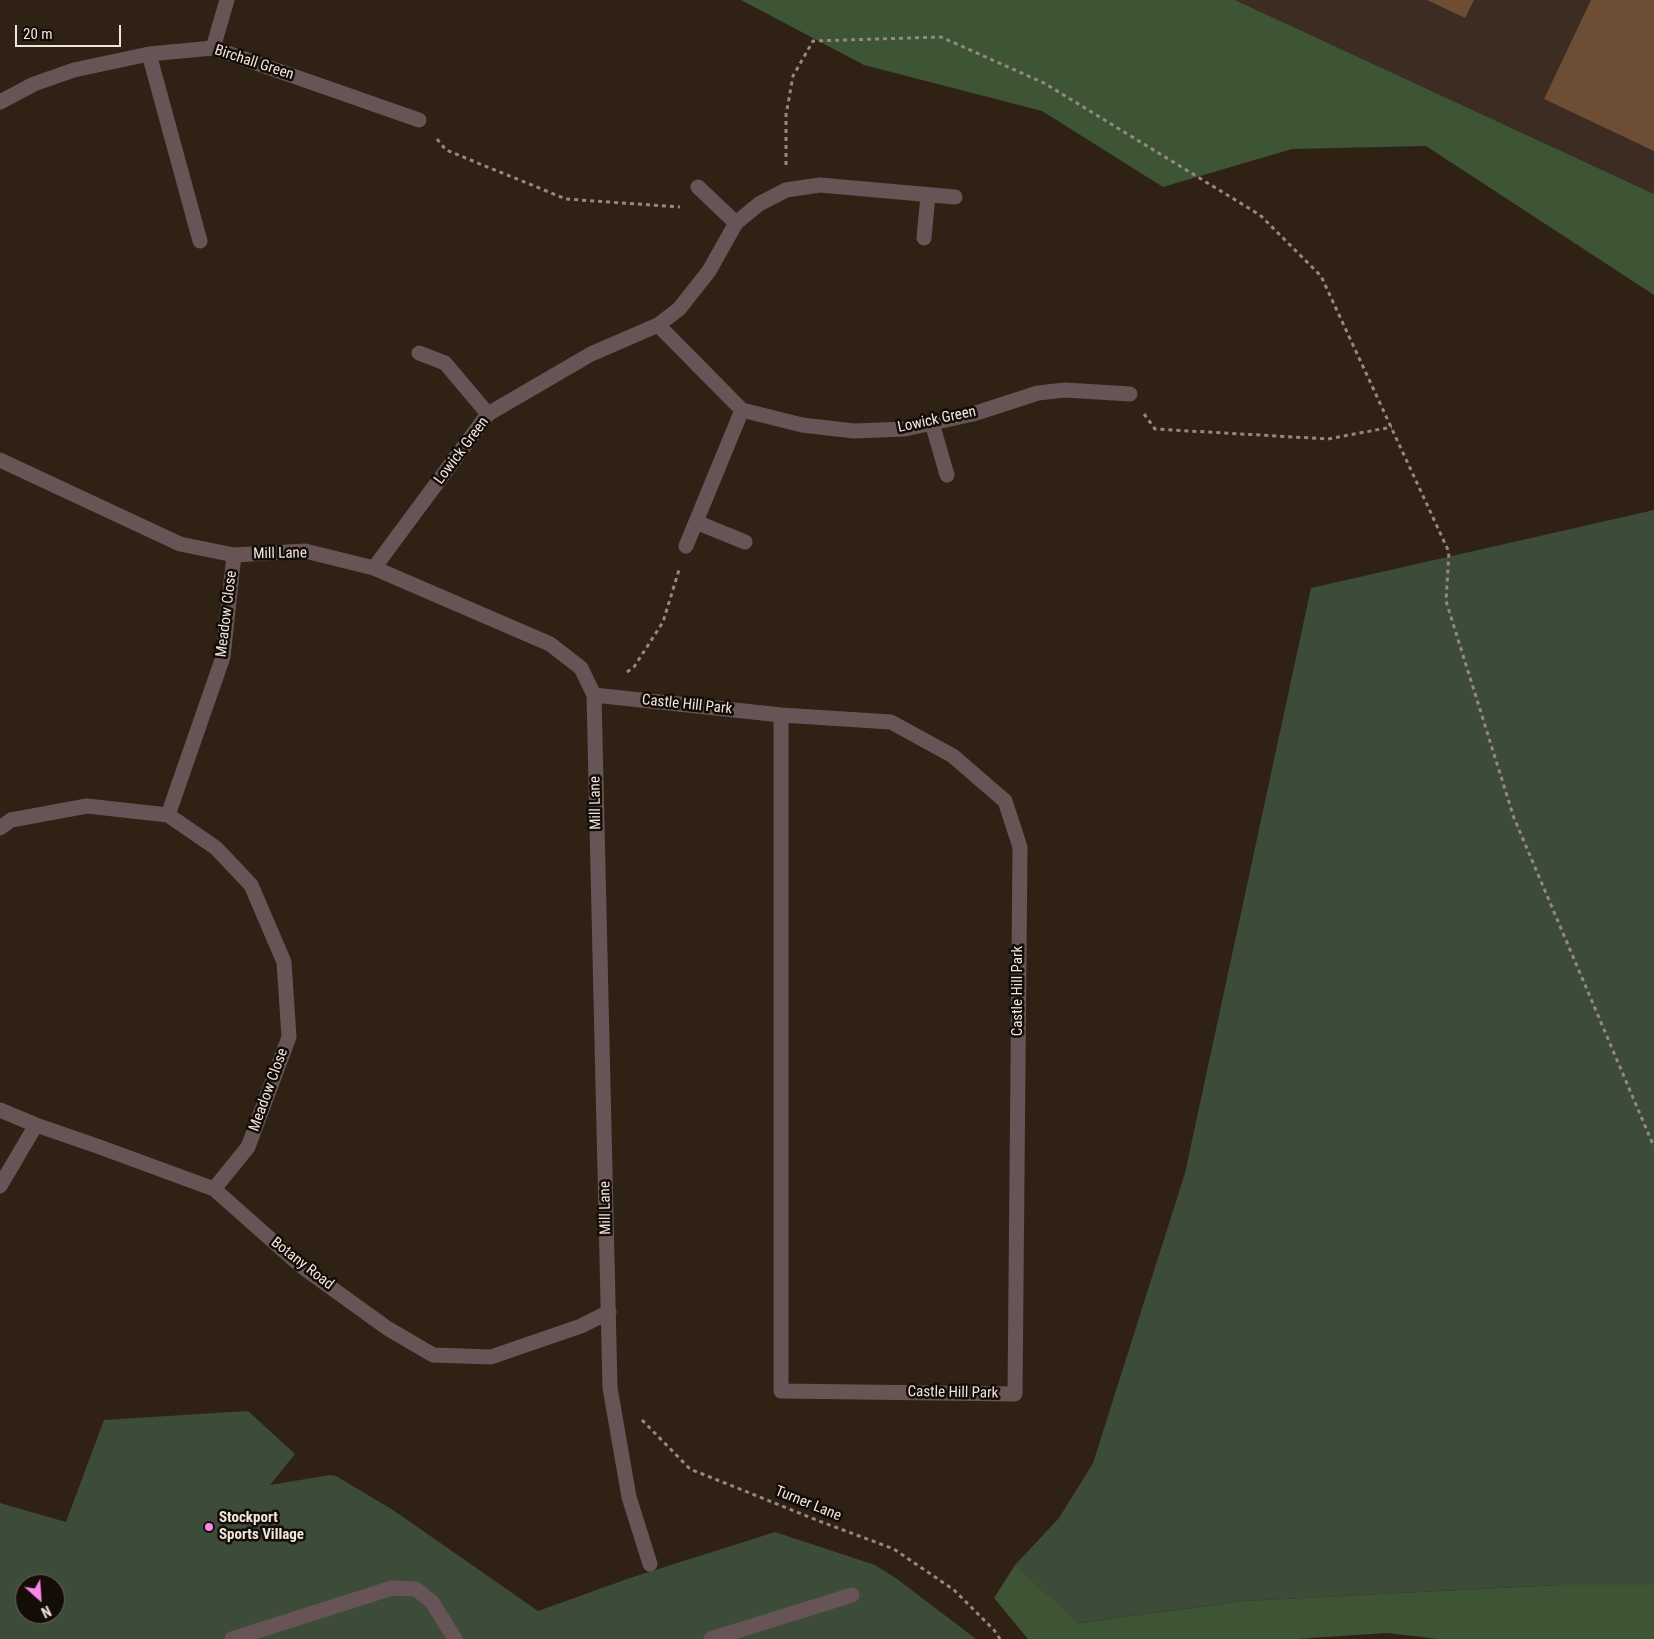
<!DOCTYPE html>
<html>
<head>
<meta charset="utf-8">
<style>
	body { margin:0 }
	#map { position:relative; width:1654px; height:1639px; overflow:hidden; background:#302115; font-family:"Roboto Condensed",sans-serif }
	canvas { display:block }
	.north { position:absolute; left:15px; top:1574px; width:50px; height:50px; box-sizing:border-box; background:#130c07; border:1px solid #6b635d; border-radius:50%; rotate:154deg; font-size:14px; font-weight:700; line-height:20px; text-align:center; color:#f0e5dd }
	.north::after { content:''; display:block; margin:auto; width:18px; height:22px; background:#f987e8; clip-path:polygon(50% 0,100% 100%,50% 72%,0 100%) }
	.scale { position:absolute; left:15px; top:25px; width:106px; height:22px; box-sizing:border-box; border:2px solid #f0e5dd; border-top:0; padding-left:6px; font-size:15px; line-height:18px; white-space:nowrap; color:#f0e5dd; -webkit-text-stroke:4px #130c07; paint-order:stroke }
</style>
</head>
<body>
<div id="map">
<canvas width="1654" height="1639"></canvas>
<div class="north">N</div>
<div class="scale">20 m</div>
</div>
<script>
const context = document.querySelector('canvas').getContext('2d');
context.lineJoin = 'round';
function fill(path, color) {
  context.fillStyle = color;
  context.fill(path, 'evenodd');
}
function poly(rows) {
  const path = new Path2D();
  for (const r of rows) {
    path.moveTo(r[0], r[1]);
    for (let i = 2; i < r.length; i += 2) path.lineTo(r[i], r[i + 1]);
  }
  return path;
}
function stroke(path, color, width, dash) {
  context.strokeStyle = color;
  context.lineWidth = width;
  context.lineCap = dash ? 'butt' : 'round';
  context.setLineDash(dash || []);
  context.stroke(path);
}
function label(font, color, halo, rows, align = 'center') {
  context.font = font + ' "Roboto Condensed",sans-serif';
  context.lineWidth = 5;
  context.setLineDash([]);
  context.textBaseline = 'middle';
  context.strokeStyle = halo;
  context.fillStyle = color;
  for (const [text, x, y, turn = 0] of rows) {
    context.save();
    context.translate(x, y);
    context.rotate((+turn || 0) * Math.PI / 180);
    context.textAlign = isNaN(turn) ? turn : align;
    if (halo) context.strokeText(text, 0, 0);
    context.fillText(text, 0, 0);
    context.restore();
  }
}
fill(poly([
	[1235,0,1654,0,1654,194]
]), '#3c2c22');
fill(poly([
	[1654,510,1654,1585,1558,1585,1244,1601,1077,1623,1015,1565,1059,1518,1093,1463,1185,1173,1311,588],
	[248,1411,295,1454,270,1485,330,1475,336,1476,393,1510,538,1611,630,1578,775,1532,875,1565,897,1579,976,1639,0,1639,0,1503,66,1522,104,1420],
	[25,1584,55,1584,55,1614,25,1614]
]), '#3d4c38');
fill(poly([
	[741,0,1235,0,1654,194,1654,295,1426,146,1292,149,1163,187,1042,111,864,65],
	[1015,1565,1078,1623,1244,1601,1558,1585,1654,1585,1654,1639,1439,1639,1387,1633,1296,1639,1028,1639,994,1598]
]), '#3d5435');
fill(poly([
	[1427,0,1474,0,1465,18],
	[1591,0,1654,0,1654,151,1544,99]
]), '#6d4d34');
stroke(poly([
	[437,139,446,150,566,199,680,207],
	[786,165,786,115,793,76,813,41,941,37,1044,83,1260,215,1321,276,1449,552,1446,601,1514,818,1654,1147],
	[1144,414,1155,429,1328,439,1392,427],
	[627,672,634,667,663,622,679,570],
	[642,1420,690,1469,819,1521,894,1549,954,1590,994,1630,1000,1639]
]), '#95887e', 3, [4, 4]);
stroke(poly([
	[213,48,227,0],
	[149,54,200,241],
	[0,102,34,84,74,70,149,54,213,48,419,120],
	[736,223,759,204,786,190,820,185,955,197],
	[924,238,928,195],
	[658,325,742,410,802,425,854,431,905,429,973,414,1038,393,1065,390,1130,394],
	[419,353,445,363,488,414],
	[932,423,947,475],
	[0,460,180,544,234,555,305,551,374,568,550,644,581,668,594,695,610,1388,629,1497,650,1564],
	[696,522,745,542],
	[686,546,742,410],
	[374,568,488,414,591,354,658,325,679,309,709,271,736,223,698,187],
	[594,695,781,715,891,722,953,756,1005,801,1020,847,1015,1394,781,1391,781,715],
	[168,815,223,657,234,555],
	[0,828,11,820,87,806,168,815,216,848,251,885,284,962,289,1037,248,1147,214,1189],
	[0,1110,36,1125,97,1146,214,1189,301,1266,387,1328,433,1355,491,1357,581,1326,609,1312],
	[0,1186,36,1125],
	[232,1639,392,1588,416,1589,432,1602,455,1639],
	[711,1639,852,1595]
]), '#675456', 15);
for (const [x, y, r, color] of [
	[209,1527,5,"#f987e8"]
]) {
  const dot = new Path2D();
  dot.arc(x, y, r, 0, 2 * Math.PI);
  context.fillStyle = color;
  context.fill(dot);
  stroke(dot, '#130c07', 2);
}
label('15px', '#f0e5dd', '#130c07', [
	["Birchall Green",254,63,18],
	["Lowick Green",937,420,-12],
	["Lowick Green",462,451,-53],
	["Mill Lane",280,554,-1],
	["Meadow Close",227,614,-83],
	["Castle Hill Park",687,705,6],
	["Mill Lane",596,803,-91],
	["Castle Hill Park",1018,991,-90],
	["Meadow Close",269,1090,-70],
	["Mill Lane",606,1208,-91],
	["Botany Road",302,1264,38],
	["Castle Hill Park",953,1393,1],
	["Turner Lane",808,1504,22]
]);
label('bold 15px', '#f0e5dd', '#130c07', [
	["Stockport",219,1518],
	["Sports Village",219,1535]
], 'left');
</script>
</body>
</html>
